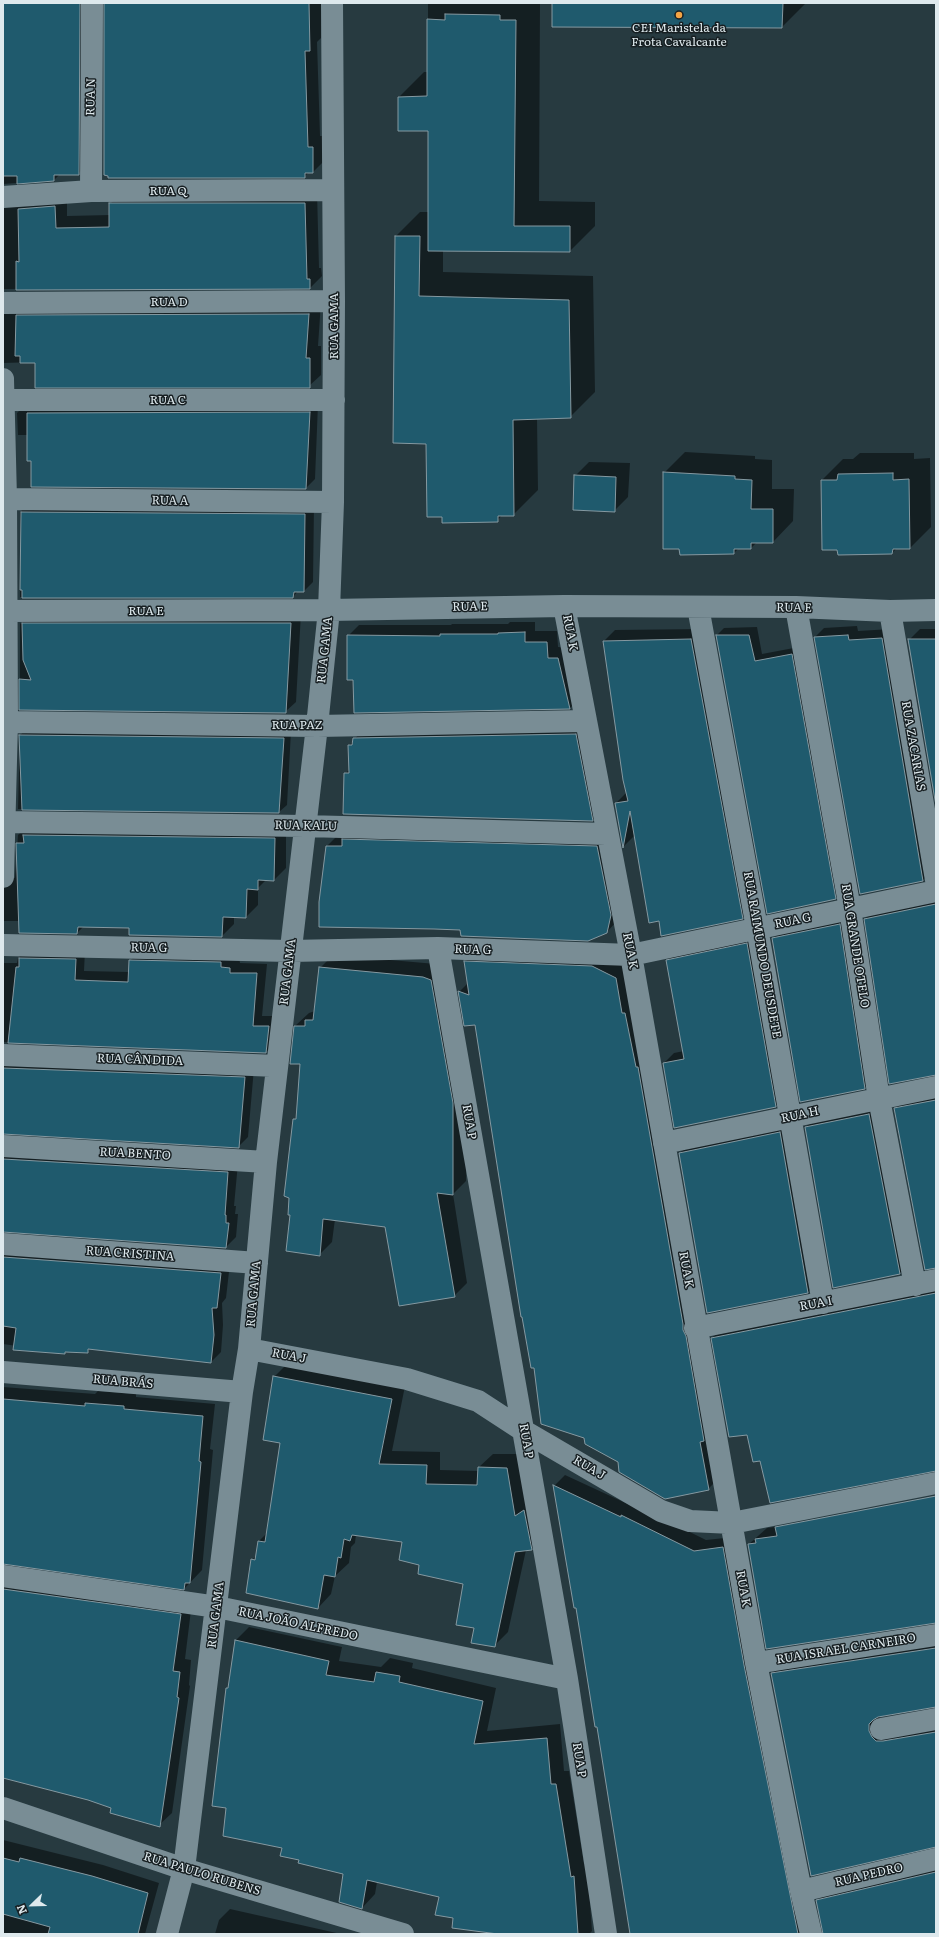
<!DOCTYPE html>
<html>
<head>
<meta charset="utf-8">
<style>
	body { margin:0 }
	#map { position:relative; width:939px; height:1937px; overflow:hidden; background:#273a40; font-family:Literata,serif }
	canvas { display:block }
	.frame { position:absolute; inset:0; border:4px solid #dee9ed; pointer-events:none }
	.north { position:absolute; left:12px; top:1885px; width:40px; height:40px; -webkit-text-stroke:3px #171f22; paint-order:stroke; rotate:247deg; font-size:11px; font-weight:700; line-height:16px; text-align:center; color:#dee9ed }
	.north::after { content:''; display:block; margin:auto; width:14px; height:18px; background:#dee9ed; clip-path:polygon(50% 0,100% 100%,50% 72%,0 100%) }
</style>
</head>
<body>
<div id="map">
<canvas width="939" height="1937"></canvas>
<div class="frame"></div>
<div class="north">N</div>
</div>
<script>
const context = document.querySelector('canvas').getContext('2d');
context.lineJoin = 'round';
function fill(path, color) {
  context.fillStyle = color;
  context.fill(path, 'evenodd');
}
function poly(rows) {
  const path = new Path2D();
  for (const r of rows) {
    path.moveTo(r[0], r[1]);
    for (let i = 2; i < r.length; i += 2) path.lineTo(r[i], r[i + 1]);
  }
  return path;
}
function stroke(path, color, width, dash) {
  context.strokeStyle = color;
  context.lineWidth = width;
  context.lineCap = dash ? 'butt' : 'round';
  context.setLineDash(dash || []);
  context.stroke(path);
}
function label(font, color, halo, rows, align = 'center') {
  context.font = font + ' Literata,serif';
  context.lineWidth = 3;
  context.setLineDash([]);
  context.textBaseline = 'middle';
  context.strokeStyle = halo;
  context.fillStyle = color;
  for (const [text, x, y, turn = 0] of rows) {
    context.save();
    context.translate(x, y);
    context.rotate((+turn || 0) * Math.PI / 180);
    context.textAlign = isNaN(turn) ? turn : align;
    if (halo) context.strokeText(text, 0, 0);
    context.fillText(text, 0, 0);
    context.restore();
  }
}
fill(poly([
	[3,3,91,3,90,162,78,174,60,174,54,180,3,184],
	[105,3,322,3,321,38,317,42,320,136,325,136,325,160,313,172,309,172,304,177],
	[428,3,540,3,539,201,595,202,595,226,570,251,443,251,443,272,593,276,595,392,570,417,537,418,538,490,513,515,502,515,497,521,443,516,427,443,396,236,420,212,429,212,429,130,399,97,424,72,428,72],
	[576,3,806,3,782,27,576,26],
	[3,188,67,194,67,216,110,215,110,204,122,192,317,191,319,268,321,268,322,276,310,288,3,289],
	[3,294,321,302,318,346,321,346,321,375,309,386,36,362,3,363],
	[26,404,318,404,315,479,306,488,32,460,28,435,18,435,17,413],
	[685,452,755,456,755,459,772,460,772,489,794,489,793,521,773,542,757,542,751,548,739,548,734,553,681,554,664,473],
	[860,453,914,453,914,459,930,458,931,527,910,548,897,548,892,553,822,480,843,459,853,459],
	[589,462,630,463,628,497,614,511,575,476],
	[29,503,314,505,313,582,304,591,298,591,293,597,20,597,20,512],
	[301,613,296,702,285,712,20,709,20,624,30,614],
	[510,622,535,622,535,631,557,631,558,647,569,648,581,697,570,708,355,712,354,679,348,636,359,625,451,625,452,624,508,624],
	[857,626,858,631,891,629,932,871,923,880,861,893,815,637,824,628],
	[757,627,762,654,799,647,843,891,835,898,717,635,724,628],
	[702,629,753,907,742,918,660,920,635,835,624,846,616,803,627,792,604,641,615,630],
	[920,629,936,629,936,800,909,640],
	[584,725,601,812,592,820,345,774,350,769,349,746,362,730],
	[28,728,291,731,287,805,279,812,18,809,20,735],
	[30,823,286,827,286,868,274,880,266,880,258,888,258,905,246,917,234,916,234,924,222,936,130,927,84,926,77,933,21,921,3,921,3,868,9,876,15,878,18,835],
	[336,837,606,838,616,922,607,932,461,929,327,846],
	[936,896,936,1062,865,919,876,908],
	[847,917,872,1080,864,1088,773,939,780,931],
	[757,934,786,1096,775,1106,664,1063,674,1053,684,1051,667,961,677,951],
	[28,948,85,950,84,971,129,972,130,961,139,951,239,958,240,963,267,964,262,1016,279,1016,276,1042,266,1052,3,1042,3,963,17,963,18,958],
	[477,950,628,966,720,1477,708,1489,619,1462,585,1437,535,1367,476,1024,459,992,468,983,465,962],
	[333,955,436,964,466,1090,466,1181,453,1194,467,1283,454,1296,386,1226,335,1219,332,1242,319,1255,292,1213,294,1120,297,1116,301,1063,295,1026,309,1013,315,1011,320,968],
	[3,1053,254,1068,248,1137,238,1147,3,1133],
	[936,1092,936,1267,895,1109,906,1098],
	[878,1105,909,1264,900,1273,806,1127,815,1118],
	[792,1120,820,1280,808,1292,708,1312,680,1153,692,1141],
	[3,1144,238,1163,234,1206,236,1206,235,1214,238,1214,236,1237,226,1247,3,1231],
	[3,1242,230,1263,226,1298,222,1303,223,1325,221,1352,211,1362,91,1348,87,1352,67,1351,65,1353,3,1344],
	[936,1285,936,1465,761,1460,747,1434,712,1338,723,1327],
	[288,1363,405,1386,392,1451,440,1452,440,1470,479,1471,479,1467,493,1454,520,1454,545,1535,531,1549,526,1550,508,1632,494,1646,475,1628,464,1583,403,1541,356,1534,355,1543,351,1547,349,1563,335,1576,331,1594,318,1608,252,1560,256,1556,259,1541,267,1533,281,1442,274,1377],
	[3,1387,95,1394,98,1391,136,1394,136,1397,215,1404,210,1449,213,1450,202,1570,184,1589,3,1563],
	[565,1475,632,1506,633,1504,706,1540,734,1537,816,1934,630,1934,598,1726,554,1486],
	[936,1506,936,1622,749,1544,767,1528],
	[3,1565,192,1602,185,1659,191,1660,189,1685,190,1686,172,1813,159,1825,88,1799,3,1778],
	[249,1627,342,1647,339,1661,381,1667,390,1658,413,1663,412,1668,496,1688,487,1731,560,1724,564,1771,569,1771,584,1864,587,1863,592,1931,589,1934,497,1934,454,1918,440,1896,377,1882,375,1894,362,1908,345,1874,300,1860,228,1807,213,1805,227,1688,229,1686,236,1640],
	[936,1639,936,1706,880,1716,879,1720,936,1723,936,1846,772,1674,783,1663],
	[3,1840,103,1865,159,1883,145,1934,3,1934],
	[936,1864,936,1934,824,1934,817,1901,828,1890],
	[230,1909,341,1934,215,1934,219,1920]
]), '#0007');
const building = poly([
	[3,3,80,3,79,175,54,175,54,181,17,184,17,176,3,176,3,3],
	[104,3,309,3,310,51,305,51,308,147,313,147,313,173,305,173,305,178,108,178,108,176,104,175,104,3],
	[552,3,783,3,782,28,552,27,552,3],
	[445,14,500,15,500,20,516,20,514,226,570,226,570,252,428,251,428,131,398,131,398,97,427,96,427,19,445,20,445,14],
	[109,203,305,203,307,279,310,279,310,289,16,290,16,261,19,262,18,209,55,206,56,228,109,227,109,203],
	[395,236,420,236,419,296,569,300,571,418,513,420,514,516,498,516,498,522,442,523,442,517,427,517,426,444,393,443,395,236],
	[309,314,306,358,310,358,310,388,35,388,35,363,20,363,20,356,15,356,16,315,309,314],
	[310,412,306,489,31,487,31,461,27,461,27,413,310,412],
	[663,472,735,476,735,479,752,480,751,509,773,509,773,543,751,543,751,549,734,549,734,554,680,555,679,549,663,549,663,472],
	[893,473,893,480,909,479,910,549,893,549,892,554,838,555,837,550,822,550,821,480,837,480,838,474,893,473],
	[574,475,616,477,615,512,573,510,574,475],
	[21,512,305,514,304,592,294,592,293,598,22,598,22,590,20,590,21,512],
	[22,623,291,623,286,713,19,710,19,679,31,680,23,660,22,623],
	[525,632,525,642,547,642,548,658,558,658,570,709,354,713,353,680,347,680,347,635,440,636,440,634,498,634,498,633,525,632],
	[716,635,749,635,755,661,792,654,836,899,767,914,716,635],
	[848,635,849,640,882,638,923,881,860,894,814,637,848,635],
	[691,639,743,919,661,936,659,921,649,923,630,811,623,848,615,803,628,801,623,780,603,641,691,639],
	[908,639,936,639,936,806,908,639],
	[576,734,593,821,343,814,344,773,349,773,348,745,352,745,353,738,576,734],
	[19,735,284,738,279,813,22,810,19,735],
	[23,835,275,838,274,881,258,880,258,890,247,889,246,918,223,917,222,937,129,935,129,928,78,927,77,934,19,933,16,843,24,843,23,835],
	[342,839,597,846,611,915,607,933,588,941,461,936,460,930,434,929,319,927,319,902,326,846,342,846,342,839],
	[936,904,936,1075,889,1084,864,919,936,904],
	[840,924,865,1089,800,1102,772,938,840,924],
	[747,943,776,1107,674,1128,663,1063,684,1059,666,960,747,943],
	[19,958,76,959,75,980,128,982,129,960,221,962,221,967,230,968,230,973,257,973,253,1026,269,1026,266,1053,8,1043,16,967,19,967,19,958],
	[464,961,592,966,616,978,622,1013,625,1013,636,1067,638,1067,683,1324,683,1330,686,1336,704,1441,700,1442,709,1490,665,1499,619,1472,618,1462,585,1444,584,1438,541,1424,534,1368,531,1368,522,1317,521,1317,475,1025,464,1026,458,991,469,995,464,961],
	[319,967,423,977,431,980,453,1103,453,1195,437,1193,455,1297,399,1306,385,1227,323,1219,320,1256,286,1251,290,1215,288,1215,289,1198,284,1196,293,1119,296,1119,300,1064,290,1064,294,1026,305,1026,305,1020,313,1020,319,967],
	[3,1068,245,1077,239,1148,3,1134,3,1068],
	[936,1100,936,1268,925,1270,894,1108,936,1100],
	[869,1114,900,1274,833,1288,805,1127,869,1114],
	[780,1132,808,1293,707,1313,679,1153,780,1132],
	[3,1159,228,1172,225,1215,226,1215,226,1223,229,1223,226,1248,3,1232,3,1159],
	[3,1257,221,1273,217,1308,212,1308,214,1335,211,1363,88,1349,88,1353,65,1352,65,1354,13,1350,16,1328,3,1326,3,1257],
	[936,1293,936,1471,770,1503,760,1461,753,1462,747,1435,729,1437,711,1338,936,1293],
	[273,1376,392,1399,379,1464,427,1465,426,1484,477,1485,478,1467,507,1468,515,1516,524,1510,532,1550,515,1552,495,1647,471,1643,474,1628,456,1625,463,1584,418,1574,419,1565,399,1560,402,1542,352,1535,350,1541,344,1539,341,1558,338,1557,335,1577,324,1575,318,1609,246,1593,251,1559,255,1560,258,1541,265,1542,280,1443,263,1440,273,1376],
	[3,1399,85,1406,85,1403,124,1406,124,1409,203,1416,199,1461,201,1462,190,1583,185,1583,184,1590,3,1564,3,1399],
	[553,1485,621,1517,621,1515,694,1551,723,1547,744,1665,798,1934,630,1934,597,1727,595,1727,576,1608,574,1608,553,1485],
	[936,1496,936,1623,766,1649,748,1544,756,1543,755,1539,777,1536,775,1527,936,1496],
	[3,1589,181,1614,173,1671,180,1672,177,1697,179,1698,160,1827,110,1813,111,1808,88,1800,3,1778,3,1589],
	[235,1640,329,1661,326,1675,374,1682,376,1672,400,1676,399,1682,483,1701,474,1744,547,1738,551,1784,556,1784,571,1877,574,1876,578,1934,498,1934,452,1928,453,1918,435,1915,439,1897,367,1880,362,1909,339,1902,343,1874,298,1863,299,1860,280,1856,282,1848,223,1836,226,1808,212,1806,226,1688,228,1688,235,1640],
	[936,1648,936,1707,878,1717,873,1720,869,1724,869,1731,872,1737,876,1741,883,1741,936,1732,936,1847,811,1876,771,1673,936,1648],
	[3,1858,19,1862,20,1858,92,1876,148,1893,138,1934,48,1934,50,1927,3,1914,3,1858],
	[936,1872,936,1934,823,1934,816,1900,936,1872]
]);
fill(building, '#1f5a6d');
stroke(building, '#8599a1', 1);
stroke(poly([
	[91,191,92,3],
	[3,197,91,191,332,190],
	[3,303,334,301],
	[3,379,6,499,7,722,3,877],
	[3,400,334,400],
	[6,499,333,502],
	[564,606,631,955,756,1663,801,1891,811,1934],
	[698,607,757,928,823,1303],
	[796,607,850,909,879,1099,915,1285],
	[3,611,329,610,564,606,796,607,890,611,936,610],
	[890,611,936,880],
	[7,722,317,726,586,721],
	[5,822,305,826,606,834],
	[3,945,290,951,438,948,631,955,936,891],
	[438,948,567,1679,606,1934],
	[3,1055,277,1066],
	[664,1143,936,1087],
	[3,1146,266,1162],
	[3,1244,257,1263],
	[695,1328,936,1280],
	[249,1349,407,1379,478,1401,524,1431,661,1511,690,1521,732,1523,936,1483],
	[3,1372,242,1392],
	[3,1576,217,1607,567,1679],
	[756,1663,936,1635],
	[881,1729,936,1719],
	[3,1808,184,1869,403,1934],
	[801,1891,936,1859],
	[167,1934,184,1869,242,1392,249,1349,266,1162,317,726,329,610,333,502,334,301,332,3]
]), '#798d95', 22);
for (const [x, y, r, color] of [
	[679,15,4,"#f4a444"]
]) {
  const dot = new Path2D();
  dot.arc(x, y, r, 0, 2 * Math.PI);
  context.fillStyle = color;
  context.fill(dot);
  stroke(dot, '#171f22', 1.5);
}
label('12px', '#dee9ed', '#171f22', [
	["CEI Maristela da",679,28],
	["Frota Cavalcante",679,42]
]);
label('12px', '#dee9ed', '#171f22', [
	["RUA N",91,97,-89],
	["RUA Q",168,191],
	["RUA D",169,302],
	["RUA GAMA",334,326,-90],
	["RUA C",168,400],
	["RUA A",170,501,1],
	["RUA E",470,607,-1],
	["RUA E",794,608,1],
	["RUA E",146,611],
	["RUA K",570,633,79],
	["RUA GAMA",325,650,-84],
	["RUA PAZ",297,725],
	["RUA ZACARIAS",913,746,80],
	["RUA KALU",306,826,1],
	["RUA G",793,921,-12],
	["RUA GRANDE OTELO",855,946,81],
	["RUA G",149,948,1],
	["RUA G",473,950,2],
	["RUA K",630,951,79],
	["RUA RAIMUNDO DEUSDETE",762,955,80],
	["RUA GAMA",288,972,-83],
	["RUA CÂNDIDA",140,1060,2],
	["RUA H",800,1115,-12],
	["RUA P",469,1122,80],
	["RUA BENTO",135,1154,3],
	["RUA CRISTINA",130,1254,4],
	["RUA K",686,1270,80],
	["RUA GAMA",254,1294,-85],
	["RUA I",816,1304,-11],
	["RUA J",289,1356,11],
	["RUA BRÁS",123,1382,5],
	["RUA P",526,1441,80],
	["RUA J",589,1468,30],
	["RUA K",743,1589,80],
	["RUA GAMA",216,1615,-83],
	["RUA JOÃO ALFREDO",298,1624,12],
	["RUA ISRAEL CARNEIRO",846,1649,-9],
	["RUA P",579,1760,81],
	["RUA PAULO RUBENS",202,1874,17],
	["RUA PEDRO",869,1875,-13]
]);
</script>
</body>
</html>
